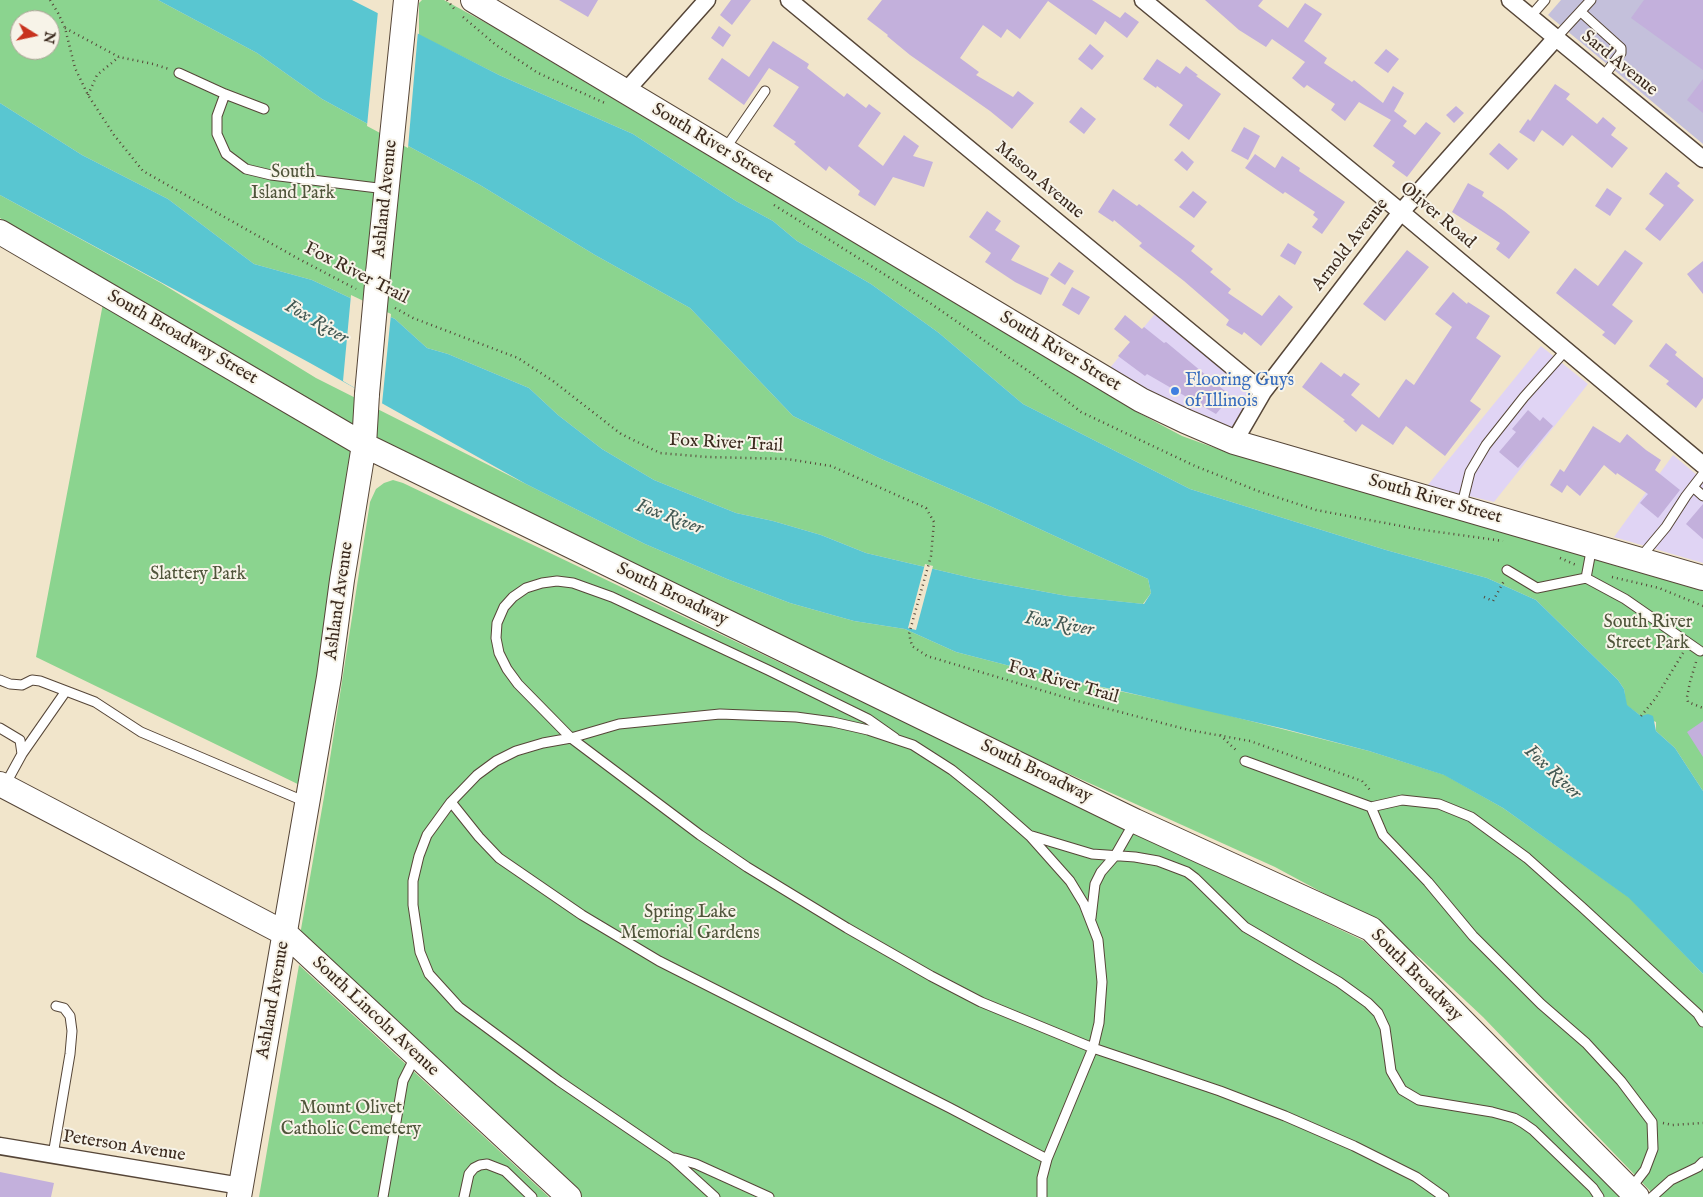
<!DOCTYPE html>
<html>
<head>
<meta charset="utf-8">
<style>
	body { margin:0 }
	#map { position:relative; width:1703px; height:1197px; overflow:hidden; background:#f1e5cb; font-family:"IM FELL English",serif }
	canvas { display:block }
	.north { position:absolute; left:10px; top:10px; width:50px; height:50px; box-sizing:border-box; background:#f7f3e8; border:1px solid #aca397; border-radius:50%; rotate:100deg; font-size:14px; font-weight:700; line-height:20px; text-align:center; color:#3b2a1e }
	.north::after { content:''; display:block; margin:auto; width:18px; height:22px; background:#c8321e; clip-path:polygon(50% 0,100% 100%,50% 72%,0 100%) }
</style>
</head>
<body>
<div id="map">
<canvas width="1703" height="1197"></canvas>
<div class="north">N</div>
</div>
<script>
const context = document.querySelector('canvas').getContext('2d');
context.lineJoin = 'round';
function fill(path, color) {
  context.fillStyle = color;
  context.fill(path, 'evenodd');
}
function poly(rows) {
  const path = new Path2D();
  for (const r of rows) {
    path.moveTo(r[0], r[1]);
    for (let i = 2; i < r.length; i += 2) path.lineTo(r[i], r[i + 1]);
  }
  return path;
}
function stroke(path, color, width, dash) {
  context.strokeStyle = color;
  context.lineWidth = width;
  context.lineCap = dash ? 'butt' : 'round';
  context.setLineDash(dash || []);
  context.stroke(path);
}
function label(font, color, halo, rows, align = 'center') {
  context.font = font + ' "IM FELL English",serif';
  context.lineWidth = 4;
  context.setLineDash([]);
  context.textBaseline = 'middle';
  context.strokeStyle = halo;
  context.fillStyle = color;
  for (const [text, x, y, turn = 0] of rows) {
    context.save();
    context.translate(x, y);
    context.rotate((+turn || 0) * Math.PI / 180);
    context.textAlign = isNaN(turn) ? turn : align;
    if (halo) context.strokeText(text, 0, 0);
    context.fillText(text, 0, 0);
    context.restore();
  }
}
fill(poly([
	[1159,309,1259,393,1232,439,1104,375],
	[1541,346,1588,384,1494,502,1427,486],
	[1673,455,1703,480,1703,563,1614,537]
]), '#e0d4f4');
fill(poly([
	[1561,0,1703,0,1703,144,1548,15]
]), '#c4c0db');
fill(poly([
	[0,0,158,0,257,53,322,99,480,185,595,255,690,308,793,416,879,458,992,507,1148,579,1151,593,1143,604,1067,596,976,579,866,553,821,535,773,521,736,513,654,480,602,449,558,415,529,388,448,354,427,348,395,319,312,280,254,264,168,199,82,155,0,103],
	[20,20,50,20,50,50,20,50],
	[422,0,444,0,488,24,1137,412,1182,436,1229,453,1703,591,1703,791,1675,748,1656,731,1656,722,1641,716,1626,705,1624,689,1618,680,1536,600,1487,578,1386,550,1190,489,1023,404,939,333,871,284,797,241,773,221,736,201,633,134,499,75,419,35,419,3],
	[0,195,161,283,316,378,645,544,727,579,790,603,854,621,905,629,956,652,1045,675,1207,710,1369,751,1445,775,1503,808,1630,898,1703,974,1703,1197,1656,1197,1483,1017,1420,958,1373,924,1327,895,1275,867,932,712,550,528,264,378,26,237,0,218],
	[105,293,364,445,310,790,36,657],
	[393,480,403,483,1364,941,1620,1197,582,1197,300,935,324,797,370,502,376,489,384,483],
	[299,965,549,1197,259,1197]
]), '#8bd48f');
fill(poly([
	[158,0,352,0,499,75,633,134,736,201,773,221,797,241,871,284,939,333,1023,404,1190,489,1386,550,1487,578,1536,600,1618,680,1624,689,1627,705,1641,716,1648,714,1653,716,1656,731,1675,748,1703,791,1703,974,1629,898,1503,808,1444,775,1369,751,1285,729,1121,691,1045,675,956,652,905,629,854,621,790,603,727,579,645,544,526,484,310,363,0,195,0,103,82,155,168,199,254,264,312,280,395,319,427,348,448,354,529,388,558,415,602,449,654,480,736,513,773,521,821,535,866,553,976,579,1067,596,1144,604,1151,593,1148,579,992,507,879,458,793,416,690,308,595,255,480,185,322,99,257,53]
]), '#59c6d1');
fill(poly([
	[378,11,418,31,408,148,367,126],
	[351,295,391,314,382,404,343,381],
	[925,564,933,566,916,630,908,628]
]), '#f1e5cb');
fill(poly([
	[559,0,598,0,588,17],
	[731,0,751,0,732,25,720,15],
	[882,0,1092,0,1120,18,1125,12,1139,22,1127,38,1105,21,1096,35,1048,1,1020,39,1007,29,1001,38,983,25,960,58,979,72,976,75,1013,97,1018,91,1034,103,1012,129,990,111,910,55,887,36,888,35,867,19],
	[1205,0,1263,0,1258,6,1288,28,1305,3,1322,14,1304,41,1327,58,1324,63,1352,82,1354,80,1383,103,1393,86,1404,93,1394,111,1407,121,1403,126,1415,135,1426,122,1441,133,1407,177,1392,166,1395,162,1373,146,1391,120,1359,102,1345,121,1331,110,1335,104,1307,85,1304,88,1292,78,1305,62,1272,39,1266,47,1239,30],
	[1644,0,1703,0,1703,70,1631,18],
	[719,26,731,35,723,47,711,38],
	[773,41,809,64,807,68,844,97,847,93,866,108,869,104,881,113,858,146,883,166,904,135,919,146,913,156,933,162,924,187,893,177,875,206,858,195,860,191,829,166,826,171,794,144,796,142,773,126,799,87,769,68,744,105,708,79,722,58,749,77],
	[1090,44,1104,56,1092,70,1078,59],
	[1386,49,1399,59,1388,73,1374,63],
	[1157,59,1180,74,1186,66,1198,75,1196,76,1221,94,1189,140,1169,125,1183,105,1157,86,1156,88,1143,79],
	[1703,79,1703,113,1687,100],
	[1555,84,1570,94,1566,99,1597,124,1603,117,1616,128,1611,135,1628,148,1612,168,1572,135,1563,146,1542,130,1534,142,1519,132,1528,119,1530,121],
	[1456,106,1464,113,1454,123,1446,115],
	[1081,107,1096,119,1084,134,1069,122],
	[1244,127,1260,136,1248,160,1231,151],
	[1499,143,1518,159,1508,170,1489,154],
	[1182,151,1194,162,1187,171,1174,160],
	[1255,154,1275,168,1282,156,1300,168,1299,171,1345,202,1322,234,1312,227,1318,219,1313,215,1315,212,1285,192,1283,194,1245,168],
	[1666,172,1680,183,1677,186,1694,200,1660,241,1645,229,1664,205,1649,194],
	[1468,183,1484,192,1482,196,1504,211,1530,232,1509,259,1496,249,1500,243,1452,212],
	[1607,188,1622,198,1610,216,1595,206],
	[1113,189,1137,206,1139,204,1195,246,1191,251,1213,269,1210,272,1231,289,1228,293,1262,316,1279,295,1293,307,1261,346,1244,332,1242,335,1226,325,1229,320,1184,281,1139,246,1142,243,1114,220,1113,222,1098,212],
	[1193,191,1207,202,1194,218,1179,207],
	[987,211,1001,221,995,230,1020,246,1011,260,1049,278,1041,295,1015,282,985,262,991,253,969,237],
	[1288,243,1302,252,1295,265,1280,256],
	[1407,250,1429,267,1385,321,1363,304],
	[1625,250,1643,263,1612,305,1633,321,1615,345,1602,335,1605,332,1556,293,1575,268,1598,286],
	[1703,261,1703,294,1687,274],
	[1059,262,1074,271,1065,285,1050,275],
	[1072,287,1090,297,1079,315,1062,305],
	[1453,292,1467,304,1468,302,1490,316,1476,338,1501,356,1470,401,1481,409,1445,456,1406,426,1393,445,1362,424,1356,432,1343,421,1345,420,1302,387,1321,362,1341,377,1344,373,1360,384,1351,395,1379,418,1406,379,1414,385,1452,327,1435,314],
	[1125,315,1142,329,1144,327,1164,343,1166,342,1231,396,1216,414,1147,374,1145,376,1118,356,1130,342,1114,329],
	[1666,343,1677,352,1675,355,1703,378,1703,398,1696,408,1666,384,1669,381,1649,366],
	[1528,410,1540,421,1543,417,1553,426,1518,468,1499,452,1516,432,1512,429],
	[1593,426,1620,443,1627,434,1646,450,1661,460,1655,470,1680,490,1658,518,1640,503,1648,494,1617,473,1616,475,1604,465,1580,496,1567,485,1562,493,1550,485,1560,469,1564,472],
	[1703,504,1703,539,1686,524],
	[1703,721,1703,757,1687,732],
	[0,1172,54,1183,51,1197,0,1197]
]), '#c3b0dc');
const lane = poly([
	[1581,12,1621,48,1621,53,1603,77],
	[1530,17,1545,0],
	[1555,39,1591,0],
	[179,73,225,94,264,109],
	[225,94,217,116,217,134,226,154,246,169,271,175,386,189],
	[725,149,765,91],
	[1693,487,1703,496],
	[1461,508,1470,472,1486,445,1524,397,1566,350],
	[1592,546,1586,578,1625,599,1700,651],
	[1640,558,1666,527,1686,496,1703,474],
	[1507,570,1537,588,1586,578],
	[0,680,10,684,22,685,32,680,40,681,95,702,141,732,306,802],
	[0,728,20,740,22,754,5,785],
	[895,738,868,719,768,670,612,597,573,583,557,581,542,583,526,588,513,597,504,607,497,623,496,638,499,653,507,669,518,684,571,738,700,835,747,867,847,928,931,976,981,1002,1093,1048,1220,1091,1285,1116,1354,1146,1416,1177,1444,1197],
	[22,754,66,691],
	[1245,761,1371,807,1402,800,1439,804,1471,817,1527,858,1583,908,1698,1014,1703,1022],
	[451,802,479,837,499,858,582,915,659,961,950,1108,1047,1159],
	[1371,807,1383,835,1428,882,1473,936,1541,1004,1586,1043,1621,1081,1652,1122,1653,1149,1645,1170,1631,1188],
	[1032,836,1092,854,1135,857,1158,861,1187,872,1195,878,1245,927,1339,982,1368,1003,1378,1013,1385,1028,1391,1071,1402,1090,1419,1100,1492,1112,1514,1118,1523,1123,1533,1130,1593,1188,1599,1197],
	[1091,918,1095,884,1101,872,1115,856,1135,821],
	[53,1155,70,1054,72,1031,70,1016,64,1008,56,1006],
	[675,1158,696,1164,769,1197],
	[383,1197,403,1081,411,1065,418,1059],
	[464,1197,469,1174,474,1168,480,1165,487,1164,505,1171,532,1197],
	[715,1197,672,1158,559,1081,459,1007,429,974,420,952,413,905,413,881,419,856,427,835,451,802,477,775,496,761,516,751,543,743,571,738,619,724,720,714,796,717,833,722,868,730,913,745,952,770,988,799,1030,836,1070,881,1084,904,1098,940,1102,982,1099,1023,1093,1048,1047,1159,1042,1178,1042,1197],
	[1652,1197,1671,1180,1698,1167,1703,1162]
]);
const street = poly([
	[789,0,1263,392],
	[1143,0,1401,212,1703,465],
	[1510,0,1703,159],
	[625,92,707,0],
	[1234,442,1263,392,1401,212,1555,39],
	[0,1146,241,1186]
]);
const secondary = poly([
	[473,0,1141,400,1185,421,1234,442,1703,578],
	[0,232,364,445,1135,821,1371,929,1637,1197],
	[378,273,406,0],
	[0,784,286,934,569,1197],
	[239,1197,329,677,342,580,364,445,367,394]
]);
stroke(lane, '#564638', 11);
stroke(street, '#564638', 19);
stroke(secondary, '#564638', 26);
stroke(poly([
	[50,0,58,13,65,28,75,68,88,95,114,135,143,171,297,258,356,289],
	[447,0,455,10],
	[463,17,496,45,538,73,607,104],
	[65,28,119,57,153,64,169,69],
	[88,95,97,75,119,57],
	[774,205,930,303,1034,375,1081,412,1195,466,1258,491,1316,510,1417,529,1503,541],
	[395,308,413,318,518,358,553,381,621,434,660,453,707,457,787,459,831,466,926,508,934,522,931,556,909,634,912,646,927,656,1074,700,1189,730,1250,741,1362,781,1370,790,1370,793],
	[1560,558,1576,565],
	[1612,577,1659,588,1703,606],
	[1484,597,1493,601,1504,581],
	[1696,662,1690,682,1687,697,1688,702,1703,708],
	[1641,716,1655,699,1683,653],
	[1220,735,1238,752],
	[1663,1123,1672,1125,1703,1123]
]), '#564638', 2.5, [1, 4]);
stroke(lane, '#fff', 9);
stroke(street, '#fff', 16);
stroke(secondary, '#fff', 24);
const secondaryBridge = poly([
	[367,394,378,273]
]);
stroke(secondaryBridge, '#564638', 26, []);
stroke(secondaryBridge, '#fff', 24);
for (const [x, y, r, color] of [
	[1175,391,5,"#3f7fe0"]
]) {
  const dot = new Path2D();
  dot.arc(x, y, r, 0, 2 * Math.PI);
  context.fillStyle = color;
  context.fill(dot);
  stroke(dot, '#f7f3e8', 2);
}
label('18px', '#3b2a1e', '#f7f3e8', [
	["Sard Avenue",1619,64,39],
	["South River Street",712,144,31],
	["Mason Avenue",1039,181,40],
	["Ashland Avenue",386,199,-84],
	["Oliver Road",1437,216,40],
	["Arnold Avenue",1351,245,-52],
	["Fox River Trail",356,274,27],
	["South Broadway Street",182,338,30],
	["South River Street",1060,352,31],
	["Fox River Trail",726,444,3],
	["South River Street",1435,500,16],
	["South Broadway",672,595,26],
	["Ashland Avenue",340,601,-82],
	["Fox River Trail",1063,683,16],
	["South Broadway",1036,772,26],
	["South Broadway",1416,976,45],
	["Ashland Avenue",274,1000,-80],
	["South Lincoln Avenue",375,1017,43],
	["Peterson Avenue",124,1147,9]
]);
label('18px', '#4f543a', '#f7f3e8', [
	["South",293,173],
	["Island Park",293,194],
	["Slattery Park",198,575],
	["South River",1648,623],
	["Street Park",1648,644],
	["Spring Lake",690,913],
	["Memorial Gardens",690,934],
	["Mount Olivet",351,1109],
	["Catholic Cemetery",351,1130]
]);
label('18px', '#366cbe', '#f7f3e8', [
	["Flooring Guys",1185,381],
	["of Illinois",1185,402]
], 'left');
label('italic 19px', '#445954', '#f7f3e8', [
	["Fox River",316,323,30],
	["Fox River",669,518,20],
	["Fox River",1059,625,10],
	["Fox River",1552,773,43]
]);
</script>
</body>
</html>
